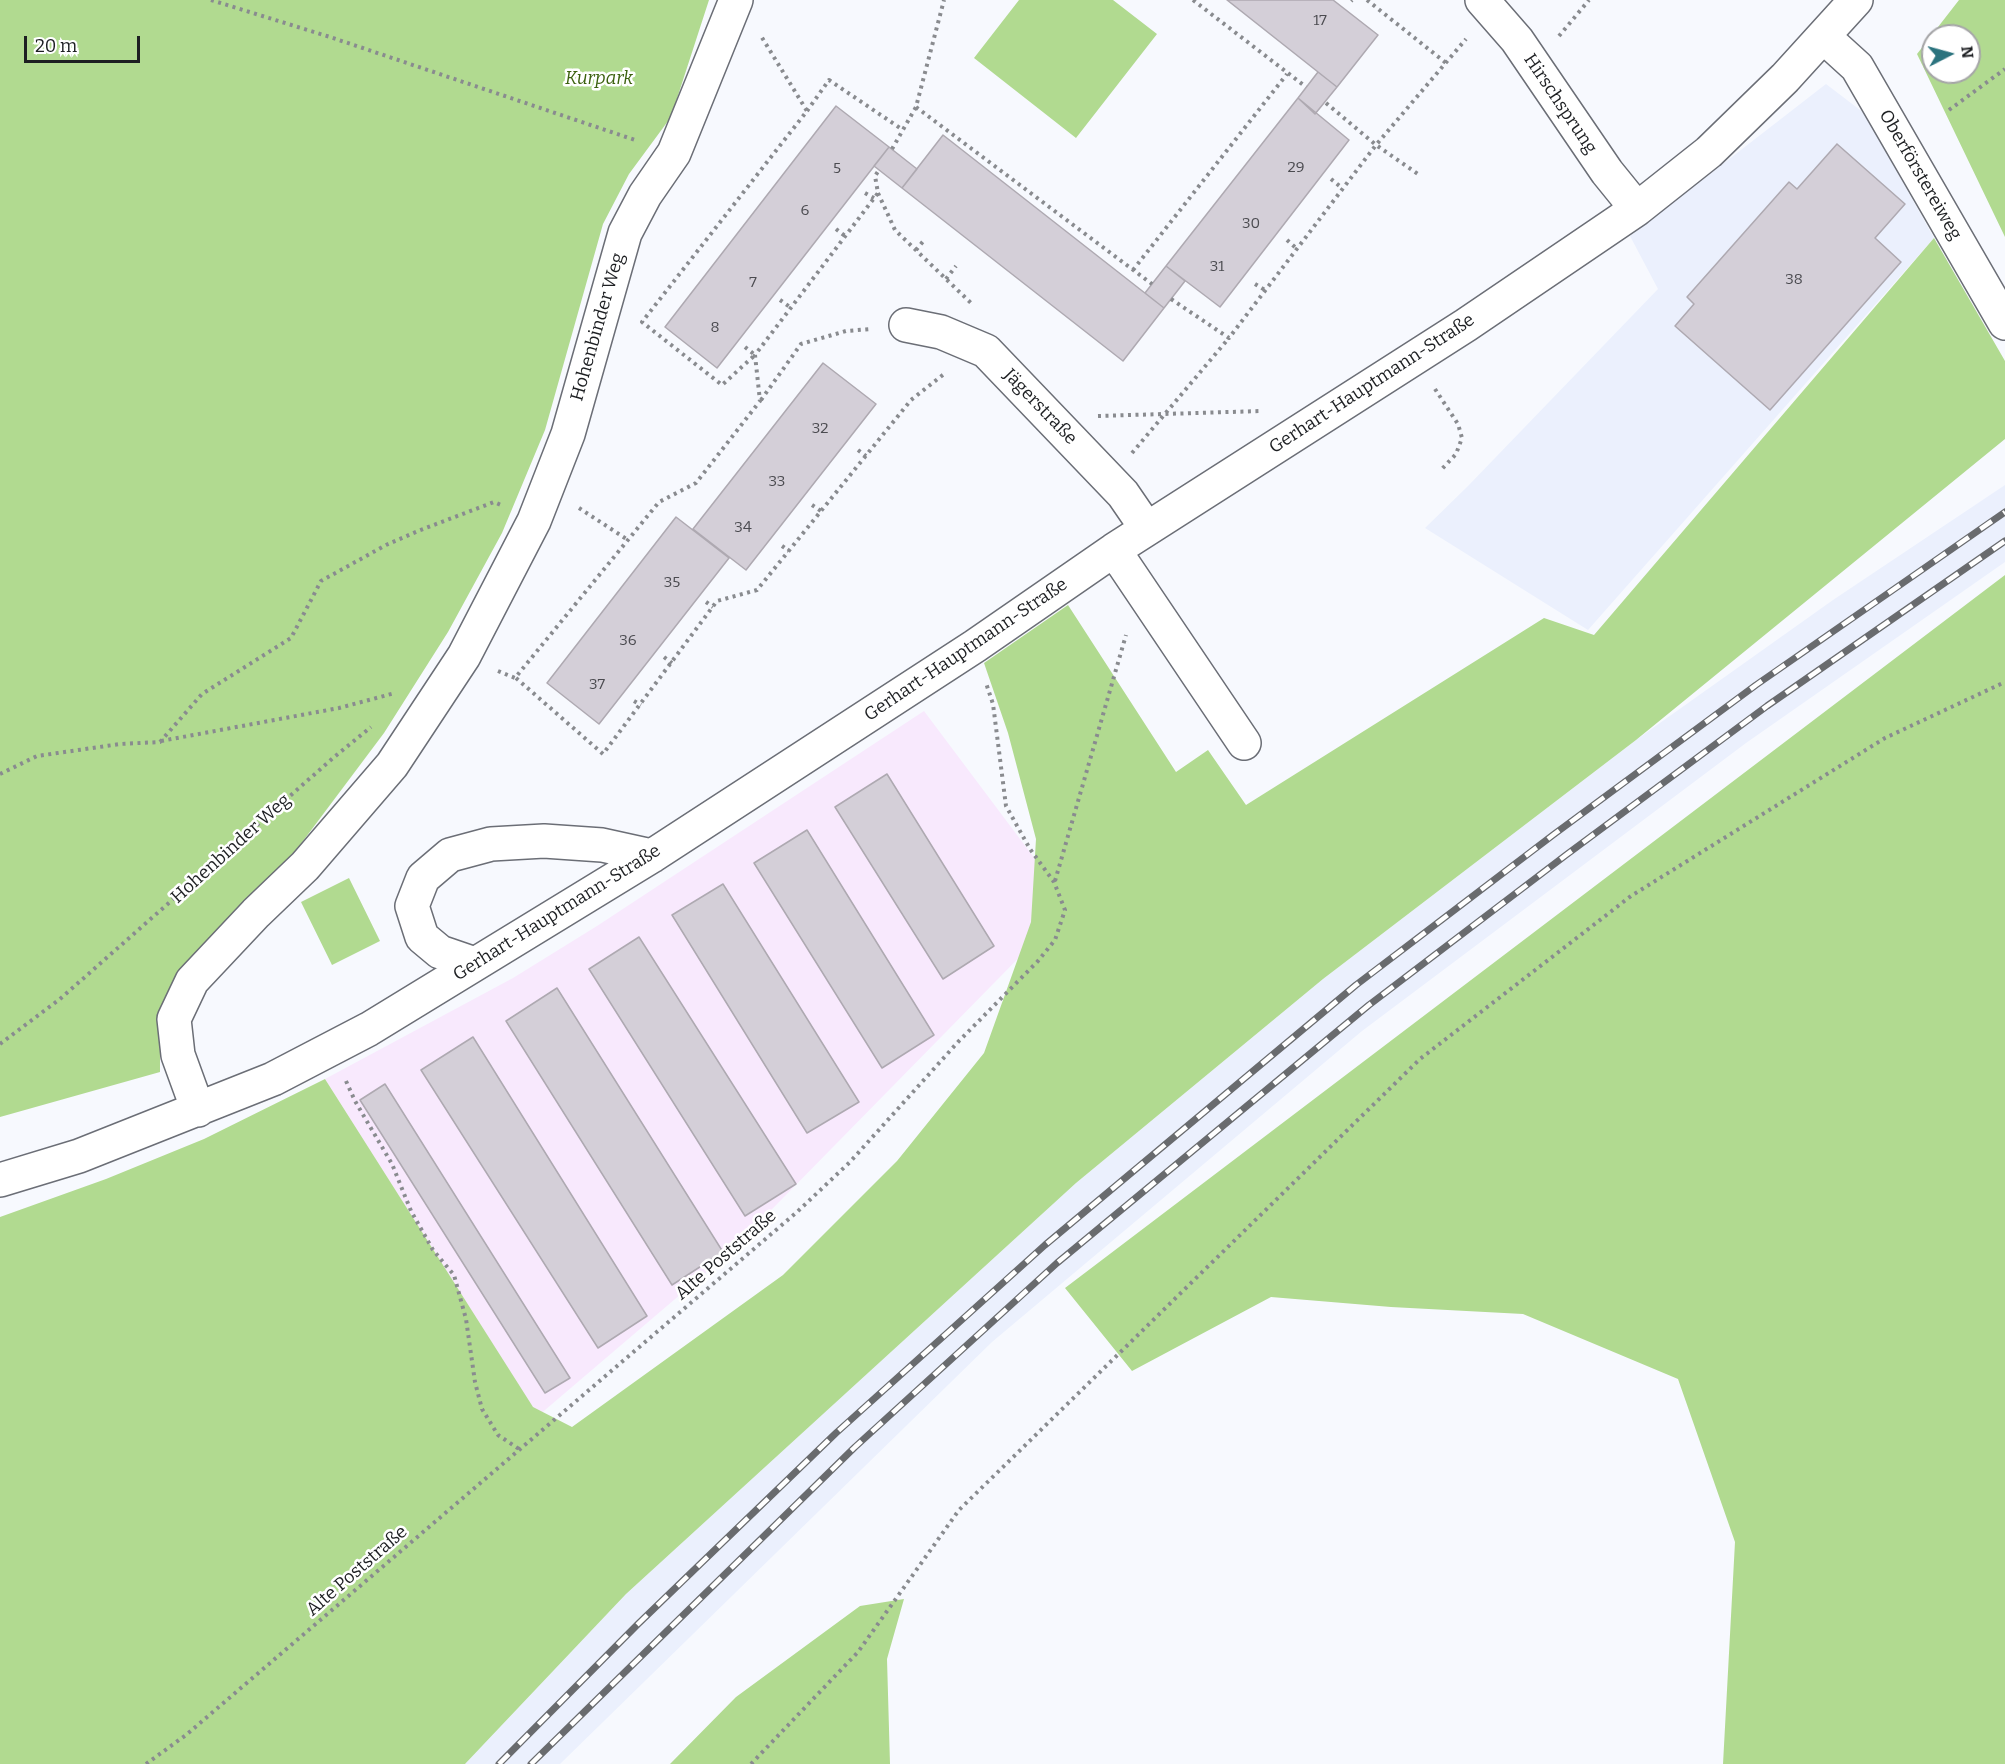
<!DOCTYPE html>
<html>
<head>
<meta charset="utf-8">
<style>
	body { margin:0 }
	#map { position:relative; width:2005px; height:1764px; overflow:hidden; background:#f7f9fe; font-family:Bitter,serif }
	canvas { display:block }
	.north { position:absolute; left:1921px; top:24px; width:60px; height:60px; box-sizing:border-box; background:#fff; border:2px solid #a5a5a7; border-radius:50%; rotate:84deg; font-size:16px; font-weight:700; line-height:24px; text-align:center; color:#1d1f22 }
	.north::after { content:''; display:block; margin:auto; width:21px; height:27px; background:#2b737e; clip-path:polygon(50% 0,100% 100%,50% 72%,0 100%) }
	.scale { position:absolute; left:24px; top:36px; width:116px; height:27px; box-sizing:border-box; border:3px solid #1d1f22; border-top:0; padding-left:8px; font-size:18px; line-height:21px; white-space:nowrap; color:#1d1f22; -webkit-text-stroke:4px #fff; paint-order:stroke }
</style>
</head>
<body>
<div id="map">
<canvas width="2005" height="1764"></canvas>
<div class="north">N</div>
<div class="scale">20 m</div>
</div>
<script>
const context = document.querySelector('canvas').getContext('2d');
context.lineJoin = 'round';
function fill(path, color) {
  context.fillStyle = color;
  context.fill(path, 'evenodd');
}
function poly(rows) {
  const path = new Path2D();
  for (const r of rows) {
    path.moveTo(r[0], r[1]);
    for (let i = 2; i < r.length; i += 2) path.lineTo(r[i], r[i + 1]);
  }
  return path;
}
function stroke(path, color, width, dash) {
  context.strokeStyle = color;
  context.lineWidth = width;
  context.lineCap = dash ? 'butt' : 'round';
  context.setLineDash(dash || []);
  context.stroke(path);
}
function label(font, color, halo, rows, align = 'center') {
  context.font = font + ' Bitter,serif';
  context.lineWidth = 5;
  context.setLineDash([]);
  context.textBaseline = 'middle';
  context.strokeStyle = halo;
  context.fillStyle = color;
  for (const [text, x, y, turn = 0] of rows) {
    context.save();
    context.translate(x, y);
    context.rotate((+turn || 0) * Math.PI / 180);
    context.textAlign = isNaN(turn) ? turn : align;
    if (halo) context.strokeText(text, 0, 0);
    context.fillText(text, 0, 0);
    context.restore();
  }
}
fill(poly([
	[1826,84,1864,113,1934,238,1588,630,1425,528,1468,486,1658,289,1630,236],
	[2005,485,2005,562,1746,743,1362,1031,992,1342,560,1764,465,1764,626,1594,1076,1183,1323,979,1636,740,1833,600]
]), '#ebf0fd');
fill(poly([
	[924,711,1047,875,1049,927,729,1253,538,1416,325,1079,513,978,597,926]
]), '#f8e9fd');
fill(poly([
	[0,0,709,0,671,117,629,174,603,224,545,430,502,533,448,632,384,733,300,845,233,921,160,1023,160,1072,0,1117],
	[1019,0,1113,0,1157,34,1076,138,974,58],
	[1959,0,2005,0,2005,237,1917,54],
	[1933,36,1969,36,1969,72,1933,72],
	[1934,238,2005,361,2005,439,1636,740,1323,979,1076,1183,626,1594,465,1764,0,1764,0,1217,106,1179,204,1139,325,1079,533,1407,572,1427,783,1275,897,1161,984,1053,1031,922,1036,839,1008,733,984,663,1068,605,1176,772,1208,750,1246,805,1544,618,1594,635],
	[2005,575,2005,1764,1723,1764,1735,1542,1678,1379,1523,1314,1391,1307,1271,1297,1132,1371,1065,1288],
	[349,878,380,941,332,965,301,902],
	[904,1599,887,1659,890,1764,670,1764,736,1697,860,1606]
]), '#b1da90');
const building = poly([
	[1227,0,1333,0,1378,35,1337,87,1227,0],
	[1318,72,1337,87,1315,114,1298,98,1318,72],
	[1298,98,1349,140,1220,307,1166,266,1298,98],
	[836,106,889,147,717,368,665,327,836,106],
	[943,135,1164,308,1123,361,902,188,943,135],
	[1837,144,1905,204,1875,238,1901,262,1770,410,1675,326,1694,304,1687,297,1789,182,1797,189,1837,144],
	[889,147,917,169,902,188,874,166,889,147],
	[1166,266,1185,281,1164,308,1145,293,1166,266],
	[823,363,876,404,746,570,693,529,823,363],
	[676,517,729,558,599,724,547,683,676,517],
	[887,774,994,946,943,979,835,807,887,774],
	[807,830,934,1035,882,1068,754,863,807,830],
	[723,884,859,1102,807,1133,672,915,723,884],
	[639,937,796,1184,745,1216,589,969,639,937],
	[557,988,723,1252,672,1285,506,1021,557,988],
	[473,1037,647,1316,598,1348,421,1070,473,1037],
	[385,1084,570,1378,545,1393,360,1100,385,1084]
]);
fill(building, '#d4cfd8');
stroke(building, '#aea9b1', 1.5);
const minor = poly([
	[1482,0,1517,40,1607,172,1637,209],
	[1824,37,1857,67,2005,323],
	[906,325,941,332,986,351,1123,494,1147,529],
	[1114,550,1244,743],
	[475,964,440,952,422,937,412,906,423,878,450,855,491,844,544,841,602,845,652,856],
	[198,1110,178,1055,174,1019,192,981,256,913,305,866,392,765,464,656,534,521,568,434,625,233,645,195,674,153,736,0],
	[0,1180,79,1156,273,1079,369,1029,652,856,975,646,1114,550,1466,325,1637,209,1709,152,1785,78,1856,0]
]);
stroke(minor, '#6b6e76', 36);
stroke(poly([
	[211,0,330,37,638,141],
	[1193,0,1306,87],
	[1367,0,1446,63],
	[1351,1,1352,0],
	[1559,36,1589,0],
	[1326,103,1376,145,1418,174],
	[916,107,1152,284],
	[1949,110,2005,69],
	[807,111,829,80,903,130],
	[892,149,916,107,944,0],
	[1331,179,1342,188],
	[865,193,874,198],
	[878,193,895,230,971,303],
	[836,229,845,236],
	[1287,240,1296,248],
	[916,250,925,239],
	[1133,270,1287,74],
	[946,279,956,266],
	[1255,284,1265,290],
	[1171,299,1229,338,1376,145,1466,39],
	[780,300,790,307],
	[745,347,755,355,722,385,642,322,807,111,761,36],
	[1435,389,1458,424,1462,438,1456,454,1441,470],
	[761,400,801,344,846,331,870,329],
	[1098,416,1262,411],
	[858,450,866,456],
	[1132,453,1229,338],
	[812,505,821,511],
	[579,508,628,540],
	[782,546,789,551],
	[706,602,713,607],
	[664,657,672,663],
	[498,671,515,678,659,502,696,483,760,401,755,355,878,193,875,176,879,170],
	[516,678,603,754,717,601,757,590,911,400,944,374],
	[634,701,641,705],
	[161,741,339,708,395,693],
	[0,774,37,756,120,744,160,742,202,694,291,638,321,581,386,545,418,531,494,502,501,505],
	[1055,881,1126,635],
	[0,1044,60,999,333,758,371,727],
	[346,1081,355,1101,392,1164,411,1211,433,1250,454,1275,466,1319,475,1382,482,1409,498,1435,519,1449],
	[146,1764,186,1735,797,1212,850,1162,958,1042,1038,961,1055,940,1065,910,1054,882,1030,849,1006,806,993,704,986,683],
	[751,1764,858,1652,959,1510,1420,1059,1631,896,1885,738,2005,682]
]), '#898b8f', 4, [3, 4.5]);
stroke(minor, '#fff', 33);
const rail = poly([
	[499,1764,638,1624,836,1433,1045,1245,1356,985,1553,835,1756,685,2005,512],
	[531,1764,855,1447,1057,1263,1369,1005,1566,855,1767,706,2005,541]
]);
stroke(rail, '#696b6e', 7);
stroke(rail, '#fff', 4.5, [14]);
label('15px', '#4b4b50', null, [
	["17",1320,21],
	["29",1296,168],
	["5",837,169],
	["6",805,211],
	["30",1251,224],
	["31",1217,267],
	["38",1794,280],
	["7",753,283],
	["8",715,328],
	["32",820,429],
	["33",777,482],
	["34",743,528],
	["35",672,583],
	["36",628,641],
	["37",597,685]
]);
label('italic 18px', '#3b610e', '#fff', [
	["Kurpark",599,79]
]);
label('18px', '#1d1f22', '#fff', [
	["Hirschsprung",1560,104,56],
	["Oberförstereiweg",1920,175,60],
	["Hohenbinder Weg",598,327,-74],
	["Gerhart-Hauptmann-Straße",1372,384,-33],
	["Jägerstraße",1040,407,46],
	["Gerhart-Hauptmann-Straße",966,650,-34],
	["Hohenbinder Weg",231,849,-42],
	["Gerhart-Hauptmann-Straße",557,913,-32],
	["Alte Poststraße",726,1255,-41],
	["Alte Poststraße",357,1571,-41]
]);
</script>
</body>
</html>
